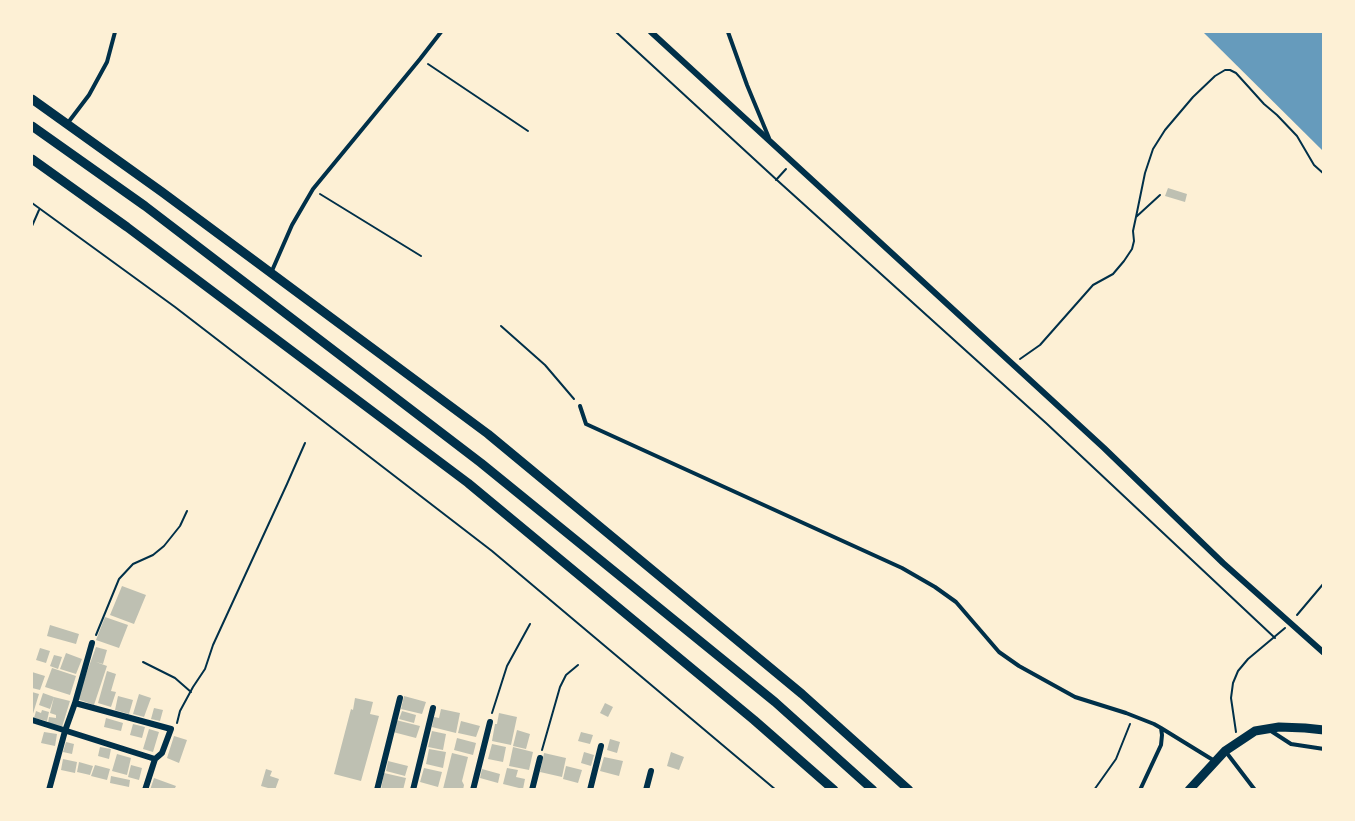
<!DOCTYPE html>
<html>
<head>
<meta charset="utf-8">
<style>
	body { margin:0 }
	#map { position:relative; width:1355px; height:821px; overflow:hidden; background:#fdf0d5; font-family:"Source Sans 3",sans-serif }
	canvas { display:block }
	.frame { position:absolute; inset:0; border:33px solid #fdf0d5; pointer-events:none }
</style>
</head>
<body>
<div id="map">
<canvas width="1355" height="821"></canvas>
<div class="frame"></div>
</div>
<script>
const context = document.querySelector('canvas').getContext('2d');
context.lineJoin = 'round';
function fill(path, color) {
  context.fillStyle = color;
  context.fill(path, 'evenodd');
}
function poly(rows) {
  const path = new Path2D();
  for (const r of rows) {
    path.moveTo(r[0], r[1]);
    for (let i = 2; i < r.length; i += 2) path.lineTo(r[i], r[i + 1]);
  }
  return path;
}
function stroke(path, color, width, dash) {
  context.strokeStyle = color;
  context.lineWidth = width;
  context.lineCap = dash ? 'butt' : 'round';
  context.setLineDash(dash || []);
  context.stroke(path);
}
fill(poly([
	[1203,32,1323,32,1323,151]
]), '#669bbc');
fill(poly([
	[1168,188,1187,194,1185,202,1165,196],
	[122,586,146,595,134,624,110,615],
	[105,617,128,625,119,648,96,640],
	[50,625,79,634,76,644,47,636],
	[96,647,107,650,103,664,96,662,107,666,94,705,77,699],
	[40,648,50,651,46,663,36,660],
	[66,653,82,659,76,674,60,669],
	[54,655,62,657,58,669,50,666],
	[52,668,76,676,70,695,45,687],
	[107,671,116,674,111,691,116,692,111,707,98,703],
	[32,672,45,676,40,690,32,688],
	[32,692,39,694,32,717],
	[43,693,54,697,50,709,39,705],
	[139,694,151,698,144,717,133,714],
	[118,696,133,700,129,714,115,710],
	[404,696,426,702,422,714,401,709],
	[54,697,70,701,62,727,48,723,49,717,56,718,56,715,50,713],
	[355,698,373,702,370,714,379,716,361,781,334,774,351,709,353,710],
	[605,703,613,707,608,717,600,713],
	[154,708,163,710,160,721,151,719],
	[441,709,460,713,456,733,432,727,434,717,439,718],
	[42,710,49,712,47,721,34,718,36,711,41,713],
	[402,711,416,715,414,723,399,719],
	[499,713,517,717,511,745,492,741,495,724,497,724],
	[106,718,123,723,121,731,104,727],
	[396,720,420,726,416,738,393,732],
	[461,721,480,726,476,737,458,733],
	[133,724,145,727,142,738,130,735],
	[149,729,159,732,153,752,143,749],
	[517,730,530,734,526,749,513,746],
	[432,731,446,734,443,750,428,747],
	[44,732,57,734,55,746,41,743],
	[581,732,593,735,590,744,578,741],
	[174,736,187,740,179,763,167,758],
	[457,738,476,743,473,755,454,750],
	[610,739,620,742,617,753,607,750],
	[66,742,74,744,72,754,63,752],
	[492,744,506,747,503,762,488,759],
	[100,747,111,749,109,759,98,756],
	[513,747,533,752,529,770,509,766],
	[429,749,446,752,443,768,426,764],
	[584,752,594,755,591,766,581,763],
	[671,752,684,757,679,770,667,766],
	[452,753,468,757,462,781,464,785,463,790,443,789],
	[544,753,566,758,562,777,540,772],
	[117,754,131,758,127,775,112,771],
	[604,757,623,761,619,776,600,771],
	[63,759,77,762,75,773,61,770],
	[388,761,408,766,405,776,386,771],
	[79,762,93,766,90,775,77,772],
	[95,765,110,769,107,780,91,776],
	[131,765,142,768,139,780,128,777],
	[566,766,582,770,578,783,563,779],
	[424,768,442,772,438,787,420,782],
	[507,768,518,770,516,777,525,779,523,789,503,784],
	[266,769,272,771,270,776,279,779,275,790,261,786],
	[482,769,500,774,498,783,480,778],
	[384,773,406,778,403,790,381,790],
	[111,776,130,780,129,787,110,783],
	[154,778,176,786,174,790,150,790]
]), '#bec0b2');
stroke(poly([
	[616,32,778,181,1046,423,1275,638],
	[428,64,528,131],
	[776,180,786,169],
	[320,194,421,256],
	[32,203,175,307,492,551,776,790],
	[1136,217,1145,173,1153,149,1165,130,1193,97,1215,76,1225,70,1230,70,1236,73,1264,104,1277,115,1297,136,1314,165,1324,174],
	[32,226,39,210],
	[501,326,545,365,574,399],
	[1020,359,1040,345,1093,285,1113,274,1124,261,1132,249,1134,241,1133,231,1136,217,1160,195],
	[1297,615,1324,583],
	[96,635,119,579,133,564,153,555,164,546,180,526,187,511],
	[143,662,175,678,191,692],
	[492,713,507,666,530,624],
	[177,723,180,711,193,687,205,669,213,645,287,484,305,443],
	[1236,732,1231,698,1233,683,1238,671,1248,659,1285,628],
	[542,750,560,687,566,675,578,665],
	[1094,790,1116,759,1130,724]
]), '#003049', 2);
stroke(poly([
	[728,32,747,85,769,138],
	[67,124,89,95,107,62,115,32],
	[271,273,292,225,313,189,420,59,441,32],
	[580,406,586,424,902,568,935,587,956,602,999,652,1019,666,1075,697,1126,713,1154,724,1161,728,1162,735,1161,745,1140,790],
	[1161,728,1213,760],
	[1271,731,1291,744,1324,749],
	[1226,752,1255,790]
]), '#003049', 4);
stroke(poly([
	[651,32,1104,448,1223,563,1324,653],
	[75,703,171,729,162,753,155,759,145,790],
	[32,720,155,759],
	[49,790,65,731,75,703,92,643],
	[377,790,400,698],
	[413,790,433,708],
	[473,790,490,722],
	[532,790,540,758],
	[590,790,601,746],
	[646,790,651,771]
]), '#003049', 6);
stroke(poly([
	[32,99,162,192,488,434,802,694,909,790],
	[32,126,145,206,481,463,775,702,873,790],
	[32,159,127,227,468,483,754,720,834,790],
	[1189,790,1225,751,1255,731,1279,727,1305,728,1324,730]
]), '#003049', 9);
</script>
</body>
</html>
